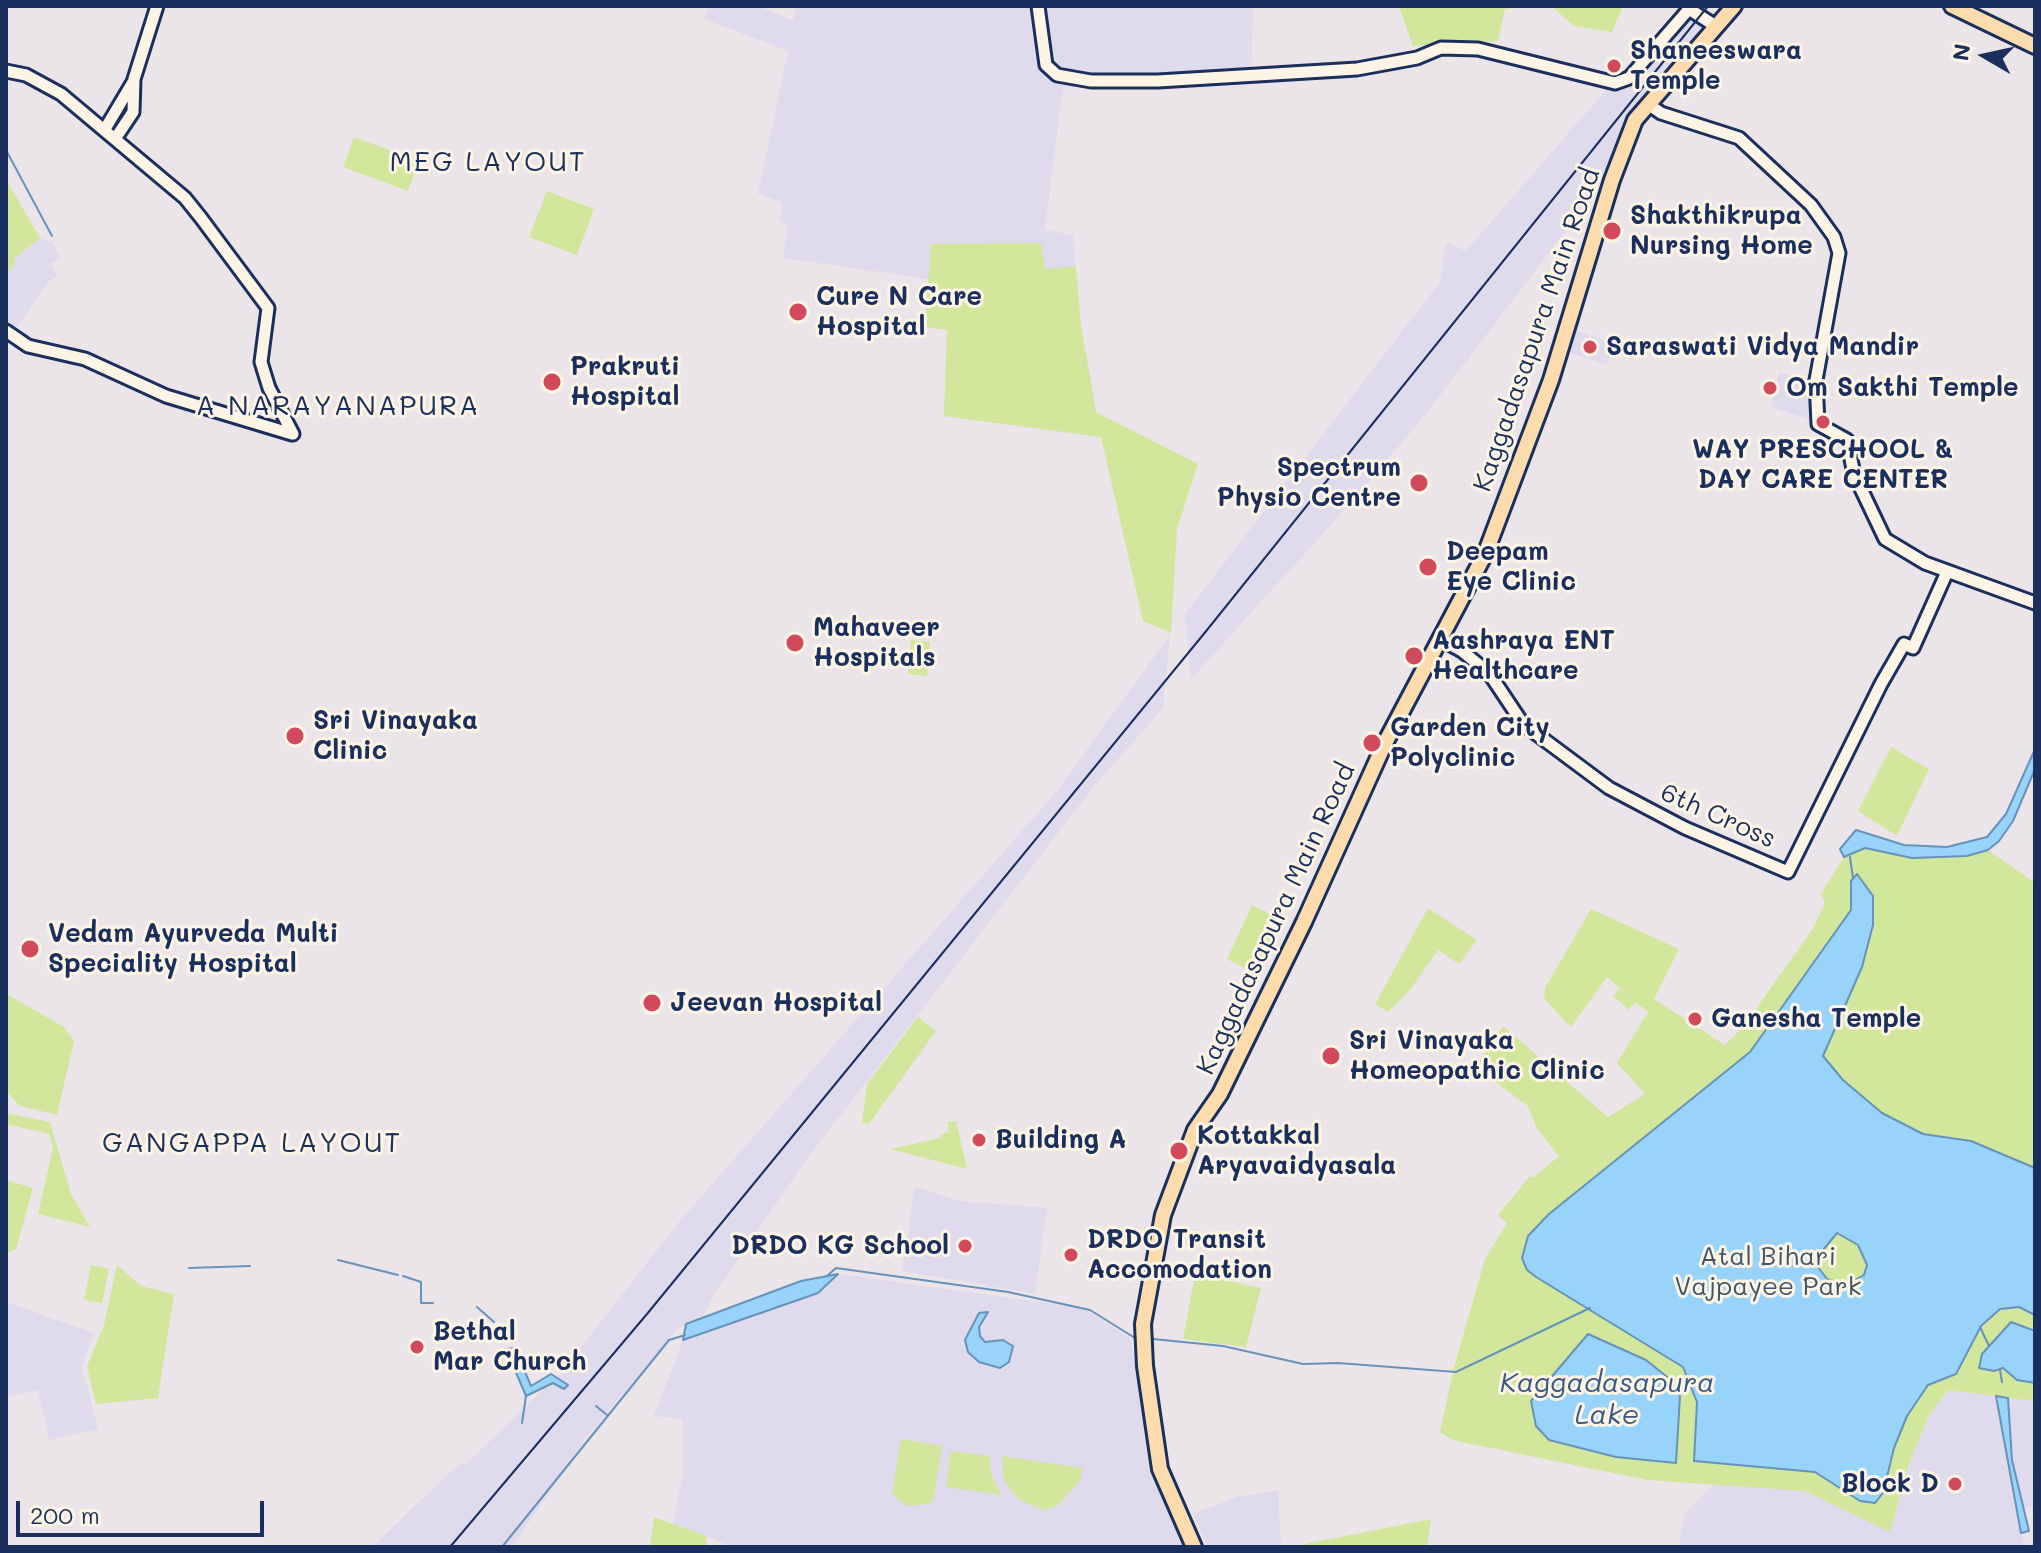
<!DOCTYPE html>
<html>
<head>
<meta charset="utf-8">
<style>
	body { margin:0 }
	#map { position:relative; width:2041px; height:1553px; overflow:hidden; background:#ebe5e9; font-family:Mali,sans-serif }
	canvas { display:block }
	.frame { position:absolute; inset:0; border:8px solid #1b2f5e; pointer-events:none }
	.north { position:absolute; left:1945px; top:16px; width:80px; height:80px; -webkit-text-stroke:6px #fcf5e5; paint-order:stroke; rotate:279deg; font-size:22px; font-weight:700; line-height:32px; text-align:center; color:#1b2f5e }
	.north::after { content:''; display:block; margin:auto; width:28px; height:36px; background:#1b2f5e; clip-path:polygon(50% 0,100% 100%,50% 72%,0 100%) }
	.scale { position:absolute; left:16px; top:1501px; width:248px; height:36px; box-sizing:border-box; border:4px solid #1b2f5e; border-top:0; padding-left:10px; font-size:24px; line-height:28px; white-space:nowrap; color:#1b2f5e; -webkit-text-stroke:6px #fcf5e5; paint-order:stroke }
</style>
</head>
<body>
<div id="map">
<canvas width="2041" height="1553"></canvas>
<div class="frame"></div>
<div class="north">N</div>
<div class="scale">200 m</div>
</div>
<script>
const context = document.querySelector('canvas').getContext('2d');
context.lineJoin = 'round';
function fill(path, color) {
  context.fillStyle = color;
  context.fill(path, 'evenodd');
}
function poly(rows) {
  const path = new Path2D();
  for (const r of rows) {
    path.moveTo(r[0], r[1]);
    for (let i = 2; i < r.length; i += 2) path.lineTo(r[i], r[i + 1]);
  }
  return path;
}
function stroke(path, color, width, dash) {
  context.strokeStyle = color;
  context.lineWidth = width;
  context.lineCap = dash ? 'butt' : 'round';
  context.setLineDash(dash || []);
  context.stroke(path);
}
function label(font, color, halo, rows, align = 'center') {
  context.font = font + ' Mali,sans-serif';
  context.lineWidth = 6;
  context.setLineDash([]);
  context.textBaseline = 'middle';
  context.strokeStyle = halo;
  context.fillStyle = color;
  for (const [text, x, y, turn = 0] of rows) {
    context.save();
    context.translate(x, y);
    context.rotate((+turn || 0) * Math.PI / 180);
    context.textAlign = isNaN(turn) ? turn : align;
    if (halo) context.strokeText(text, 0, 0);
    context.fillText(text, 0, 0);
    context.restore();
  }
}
fill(poly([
	[709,6,757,6,793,20,796,6,1253,6,1251,84,1063,87,1045,230,1073,235,1081,326,1101,437,944,416,947,330,925,327,929,279,783,258,788,224,780,222,782,202,758,194,788,51,704,19],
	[1690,16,1705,25,1625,125,1615,154,1580,212,1429,410,1356,497,1191,679,1185,614,1440,282,1446,242,1466,251,1606,90,1615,92,1632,85],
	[40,238,53,243,60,259,51,263,57,276,47,283,16,329,6,321,6,275,15,262,12,259],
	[1572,329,1614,343,1607,365,1565,351],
	[1779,373,1812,379,1811,420,1771,407],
	[1170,635,1163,708,1091,790,806,1160,715,1293,701,1320,679,1327,584,1440,513,1546,372,1547,447,1475,463,1463,465,1465,561,1373,679,1222,1057,791],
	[915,1187,960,1201,1047,1208,1035,1294,902,1271],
	[838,1274,1083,1308,1131,1339,1150,1460,1187,1547,734,1547,673,1524,682,1477,683,1419,654,1416,683,1340,818,1293],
	[6,1302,94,1333,82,1366,98,1429,49,1440,38,1390,6,1397],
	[1948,1390,2035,1401,2035,1525,2032,1507,2017,1508,2024,1547,1679,1547,1685,1513,1717,1482,1805,1491,1890,1532,1910,1461,1929,1415],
	[1278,1490,1281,1547,1208,1547,1193,1514,1237,1497]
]), '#dfdaec');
fill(poly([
	[1399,6,1537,6,1505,9,1498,41,1413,46],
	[1551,6,1623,6,1612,32,1574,26],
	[354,137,419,161,408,191,343,167],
	[6,179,40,238,13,259,16,262,6,275],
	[547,191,594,209,577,255,529,237],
	[1041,243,1045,269,1076,266,1081,326,1096,412,1198,464,1177,529,1171,633,1143,621,1101,437,944,416,947,330,925,327,931,244],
	[911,640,930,642,927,676,908,674],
	[1891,747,1929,769,1897,836,1858,811],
	[1865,848,1912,858,1967,856,1988,850,2035,883,2035,1401,1948,1390,1929,1415,1910,1461,1890,1532,1805,1491,1647,1480,1452,1440,1440,1432,1454,1367,1485,1259,1507,1223,1498,1215,1530,1176,1533,1178,1559,1156,1536,1127,1528,1106,1475,1067,1503,1026,1608,1117,1645,1094,1617,1063,1648,1012,1635,1002,1629,1010,1613,996,1619,989,1622,990,1607,977,1571,1027,1544,999,1545,988,1591,909,1679,949,1654,999,1725,1045,1743,1027,1812,930,1825,903,1821,894,1844,857],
	[1252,905,1284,921,1257,974,1227,959],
	[1428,908,1477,940,1459,964,1438,950,1410,990,1388,1012,1375,1004],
	[6,994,64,1027,74,1041,57,1115,20,1106,6,1091],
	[918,1017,936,1031,869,1124,862,1123,867,1084],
	[6,1113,50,1122,71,1194,90,1227,38,1214,53,1147,49,1134,6,1124],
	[956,1121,967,1169,890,1149,941,1138,940,1134,949,1132,947,1122],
	[6,1180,33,1188,16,1249,8,1253],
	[91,1265,109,1269,102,1303,84,1300],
	[117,1265,141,1286,174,1294,158,1398,96,1404,87,1366,104,1325],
	[1195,1274,1261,1288,1246,1347,1183,1339],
	[901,1439,942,1446,933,1501,928,1504,907,1506,892,1494],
	[951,1451,989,1456,992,1477,1001,1495,946,1487],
	[1002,1456,1082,1468,1080,1481,1058,1505,1045,1510,1031,1505,1017,1498,1004,1480],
	[654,1517,706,1536,707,1547,650,1547],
	[1431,1519,1427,1547,1290,1547]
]), '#d2e79c');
const water = poly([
	[2035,749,2035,769,2013,821,1999,841,1988,850,1967,856,1912,858,1865,848,1844,857,1840,849,1856,830,1904,845,1947,847,1987,837,2006,814,2035,749],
	[1857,874,1873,896,1873,925,1862,967,1823,1056,1843,1080,1882,1113,1923,1134,1971,1141,2035,1168,2035,1315,2019,1307,2000,1309,1981,1326,1956,1374,1928,1385,1907,1416,1894,1448,1883,1493,1875,1503,1860,1501,1815,1472,1694,1461,1697,1402,1683,1367,1536,1277,1527,1270,1522,1258,1528,1236,1549,1214,1750,1052,1851,910,1851,881,1857,874],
	[1837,1233,1858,1245,1867,1265,1864,1275,1846,1285,1827,1279,1818,1267,1818,1256,1837,1233],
	[838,1274,818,1293,683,1340,686,1324,801,1281,838,1274],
	[988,1312,979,1327,980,1336,985,1342,1003,1340,1013,1346,1009,1362,1000,1368,979,1362,968,1352,965,1340,979,1313,988,1312],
	[2011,1322,2035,1331,2035,1383,2017,1380,2003,1368,1994,1371,1979,1368,1982,1354,2011,1322],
	[1588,1334,1646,1360,1671,1380,1680,1396,1676,1463,1616,1457,1549,1440,1536,1426,1531,1401,1588,1334],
	[515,1348,531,1386,551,1374,568,1385,564,1389,553,1383,526,1396,506,1349,515,1348],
	[1996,1396,2008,1398,2012,1460,2029,1531,2021,1533,1996,1396]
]);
fill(water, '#98d4f9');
stroke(water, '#6692bb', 2);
stroke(poly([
	[6,150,52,236],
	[1850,857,1853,878],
	[338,1260,398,1275],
	[189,1268,250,1266],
	[403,1276,421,1282,421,1303,433,1303],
	[827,1276,836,1268,1008,1292,1090,1310,1135,1338],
	[477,1307,494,1322],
	[1980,1327,1989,1346],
	[1153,1339,1223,1346,1303,1364,1338,1363,1456,1372,1590,1308],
	[2000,1370,2002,1382],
	[596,1406,607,1415],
	[522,1423,526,1396],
	[502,1547,669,1340,685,1335]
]), '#6692bb', 2);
const minor = poly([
	[1038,6,1046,65,1057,75,1091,81,1158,81,1357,69,1417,58,1441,48,1478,49,1615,83,1629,78,1689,9,1714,25],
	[6,71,26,75,61,94,185,198,201,218,268,308,261,362,269,388,293,434],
	[1648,104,1661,113,1739,138,1811,205,1834,237,1839,253,1816,380,1818,424,1847,440,1854,474,1885,539,1925,563,2035,603],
	[105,129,133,82],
	[115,139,133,112,134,79,157,6],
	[6,331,28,346,85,359,166,396,292,434],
	[1440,639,1462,651,1489,673,1523,724,1609,788,1685,828,1788,872,1881,684,1904,644,1913,648,1947,572]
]);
const major = poly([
	[1952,6,2035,46],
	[1194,1547,1160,1469,1145,1366,1143,1324,1163,1215,1195,1130,1220,1094,1304,922,1384,745,1486,552,1551,380,1612,180,1635,120,1734,6]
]);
stroke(minor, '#1b2f5e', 17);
stroke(major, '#1b2f5e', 20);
stroke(minor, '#fcf5e5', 11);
stroke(major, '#fcdcac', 14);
stroke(poly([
	[450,1547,647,1314,1207,630,1708,6]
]), '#1b2f5e', 2);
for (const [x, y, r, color] of [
	[1614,66,8,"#d1495b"],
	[1612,231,10,"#d1495b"],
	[798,312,10,"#d1495b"],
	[1590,347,8,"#d1495b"],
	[552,382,10,"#d1495b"],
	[1770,388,8,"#d1495b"],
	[1823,422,8,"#d1495b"],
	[1419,483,10,"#d1495b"],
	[1428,567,10,"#d1495b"],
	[795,643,10,"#d1495b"],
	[1414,656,10,"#d1495b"],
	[295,736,10,"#d1495b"],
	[1372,743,10,"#d1495b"],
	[30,949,10,"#d1495b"],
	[652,1003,10,"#d1495b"],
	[1695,1019,8,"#d1495b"],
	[1331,1056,10,"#d1495b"],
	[979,1140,8,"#d1495b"],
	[1179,1151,10,"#d1495b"],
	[965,1246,8,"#d1495b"],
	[1071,1255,8,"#d1495b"],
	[417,1347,8,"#d1495b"],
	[1955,1484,8,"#d1495b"]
]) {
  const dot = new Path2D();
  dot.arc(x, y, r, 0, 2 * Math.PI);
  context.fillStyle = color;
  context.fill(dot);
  stroke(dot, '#fcf5e5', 3);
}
label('bold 26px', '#1b2f5e', '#fcf5e5', [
	["Shaneeswara",1630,51],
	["Temple",1630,81],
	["Shakthikrupa",1630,216],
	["Nursing Home",1630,246],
	["Cure N Care",816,297],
	["Hospital",816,327],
	["Saraswati Vidya Mandir",1606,347],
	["Prakruti",570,367],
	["Hospital",570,397],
	["Om Sakthi Temple",1786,388],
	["WAY PRESCHOOL &",1823,450,"center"],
	["DAY CARE CENTER",1823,480,"center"],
	["Spectrum",1401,468,"right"],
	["Physio Centre",1401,498,"right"],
	["Deepam",1446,552],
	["Eye Clinic",1446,582],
	["Mahaveer",813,628],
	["Hospitals",813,658],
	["Aashraya ENT",1432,641],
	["Healthcare",1432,671],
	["Sri Vinayaka",313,721],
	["Clinic",313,751],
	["Garden City",1390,728],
	["Polyclinic",1390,758],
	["Vedam Ayurveda Multi",48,934],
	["Speciality Hospital",48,964],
	["Jeevan Hospital",670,1003],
	["Ganesha Temple",1711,1019],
	["Sri Vinayaka",1349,1041],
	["Homeopathic Clinic",1349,1071],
	["Kottakkal",1197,1136],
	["Aryavaidyasala",1197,1166],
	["Building A",995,1140],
	["DRDO Transit",1087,1240],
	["Accomodation",1087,1270],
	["DRDO KG School",949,1246,"right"],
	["Bethal",433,1332],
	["Mar Church",433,1362],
	["Block D",1939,1484,"right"]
], 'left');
label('26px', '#1b2f5e', '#fcf5e5', [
	["Kaggadasapura Main Road",1537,330,-71],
	["6th Cross",1718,816,24],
	["Kaggadasapura Main Road",1276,919,-65]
]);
label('26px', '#40546a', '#fcf5e5', [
	["Atal Bihari",1768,1257],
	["Vajpayee Park",1768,1287]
]);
context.letterSpacing = '2px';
label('28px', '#1b2f5e', '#fcf5e5', [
	["MEG LAYOUT",488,162],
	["A NARAYANAPURA",338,406],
	["GANGAPPA LAYOUT",252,1143]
]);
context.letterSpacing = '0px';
label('italic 28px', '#3a5885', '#fcf5e5', [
	["Kaggadasapura",1607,1383],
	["Lake",1607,1415]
]);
</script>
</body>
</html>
